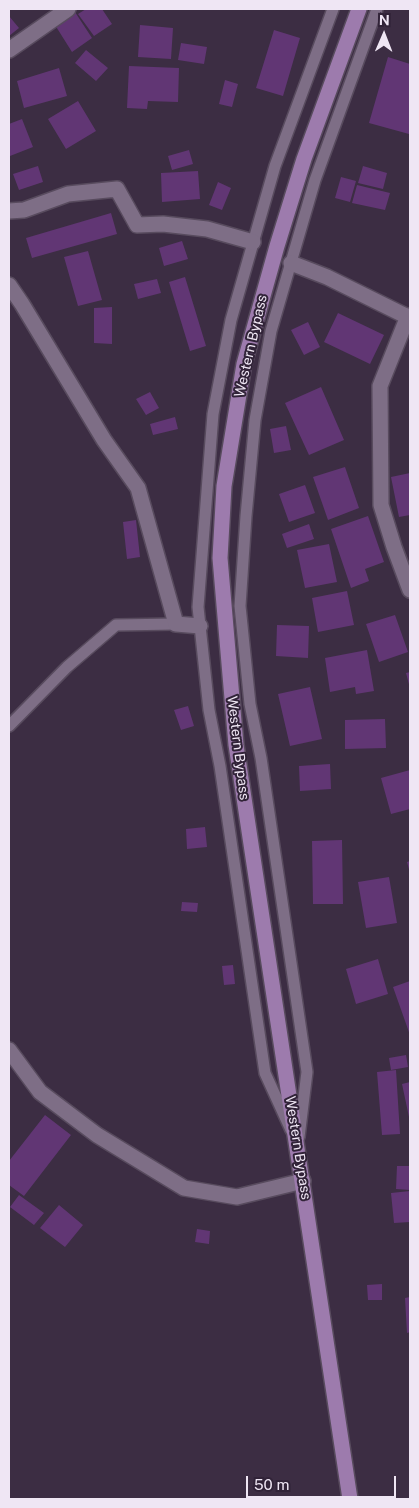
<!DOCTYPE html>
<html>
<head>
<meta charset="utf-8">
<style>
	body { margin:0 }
	#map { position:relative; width:419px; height:1508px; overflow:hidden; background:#3c2d43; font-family:"Public Sans",sans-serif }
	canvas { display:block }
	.frame { position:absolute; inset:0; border:10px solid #efe6f4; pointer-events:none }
	.north { position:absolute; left:359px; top:10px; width:50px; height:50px; -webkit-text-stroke:4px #312338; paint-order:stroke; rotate:1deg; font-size:14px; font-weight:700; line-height:20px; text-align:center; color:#efe6f4 }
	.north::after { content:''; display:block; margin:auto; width:18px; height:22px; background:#efe6f4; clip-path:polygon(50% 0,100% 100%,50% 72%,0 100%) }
	.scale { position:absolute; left:246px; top:1476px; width:150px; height:22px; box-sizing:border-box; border:2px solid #efe6f4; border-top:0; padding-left:6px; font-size:15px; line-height:18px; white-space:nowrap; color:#efe6f4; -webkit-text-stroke:4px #312338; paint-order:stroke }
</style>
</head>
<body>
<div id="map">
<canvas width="419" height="1508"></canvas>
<div class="frame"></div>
<div class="north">N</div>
<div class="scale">50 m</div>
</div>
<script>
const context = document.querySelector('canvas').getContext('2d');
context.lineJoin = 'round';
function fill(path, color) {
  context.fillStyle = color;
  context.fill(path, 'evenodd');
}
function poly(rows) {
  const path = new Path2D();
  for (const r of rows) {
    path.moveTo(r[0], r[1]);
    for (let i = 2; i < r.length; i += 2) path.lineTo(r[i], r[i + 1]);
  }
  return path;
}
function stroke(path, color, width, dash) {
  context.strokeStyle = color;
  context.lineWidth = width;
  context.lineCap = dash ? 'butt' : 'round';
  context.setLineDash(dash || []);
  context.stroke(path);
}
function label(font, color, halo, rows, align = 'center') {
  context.font = font + ' "Public Sans",sans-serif';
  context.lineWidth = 4;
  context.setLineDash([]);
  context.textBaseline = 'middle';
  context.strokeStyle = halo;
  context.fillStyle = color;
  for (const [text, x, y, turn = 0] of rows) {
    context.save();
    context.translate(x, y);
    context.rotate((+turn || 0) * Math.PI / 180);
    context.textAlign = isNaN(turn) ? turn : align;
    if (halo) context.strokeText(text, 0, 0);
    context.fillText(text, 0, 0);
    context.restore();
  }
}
fill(poly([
	[86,9,102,9,112,24,94,36,78,14],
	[75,12,92,38,72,52,55,25],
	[9,16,19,28,9,36],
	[140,25,173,28,171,59,138,57],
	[274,30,300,38,283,96,256,88],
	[181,43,207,47,204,64,178,60],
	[86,50,108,68,96,81,75,63],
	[388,57,410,64,409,134,369,123],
	[129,66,179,68,178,102,148,101,147,109,127,108],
	[59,68,67,96,24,108,17,81],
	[225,80,238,84,232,107,219,104],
	[78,101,96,131,66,149,48,119],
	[22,119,33,147,10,156,9,124],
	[189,150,193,164,172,170,168,156],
	[38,166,43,182,19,190,13,174],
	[363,166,387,173,383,189,358,183],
	[198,171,200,199,162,202,161,173],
	[341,177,356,181,350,202,335,198],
	[218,182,231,188,222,210,209,205],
	[357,185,390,193,385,210,352,203],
	[111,213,117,234,32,258,26,238],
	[182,241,188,259,164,266,159,248],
	[88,251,102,300,78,306,64,257],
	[185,277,206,346,190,351,169,282],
	[157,279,161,293,138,299,134,284],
	[112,307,112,344,94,343,94,308],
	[338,313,384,335,370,364,324,342],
	[308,322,320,347,304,355,291,330],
	[321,387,344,440,309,455,285,403],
	[150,392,159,408,146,415,136,399],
	[175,417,178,429,153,435,150,424],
	[286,426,291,450,274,453,270,429],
	[345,467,359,508,328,520,313,477],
	[410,473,410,515,399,517,391,477],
	[305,485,315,513,289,522,279,494],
	[368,516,384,562,365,569,369,581,351,588,331,529],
	[136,520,140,557,127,559,123,522],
	[309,524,314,539,287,548,282,534],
	[329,544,337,582,305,588,297,550],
	[347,591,354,625,318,632,312,598],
	[395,615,408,652,379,662,366,624],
	[277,625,309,626,308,658,276,656],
	[367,650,374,691,356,694,355,687,330,692,325,658],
	[410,672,410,688,406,673],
	[310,687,322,739,290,746,278,694],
	[188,706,194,726,181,730,174,710],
	[385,719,386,748,345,749,345,720],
	[330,764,331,789,300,791,299,766],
	[410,770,410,809,391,814,381,778],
	[205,827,207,847,187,849,186,829],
	[342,840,343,904,313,904,312,841],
	[410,861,410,873,407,862],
	[389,877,397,923,366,928,358,882],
	[182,902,198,903,197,912,181,911],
	[378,959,388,994,356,1004,346,969],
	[233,965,235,984,224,985,222,966],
	[410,981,410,1035,393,987],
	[406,1055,408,1067,391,1070,389,1058],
	[396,1070,400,1134,382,1135,377,1072],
	[410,1082,410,1117,409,1117,402,1084],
	[45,1115,71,1135,24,1196,9,1185,9,1161],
	[397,1166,410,1166,410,1190,396,1189],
	[410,1191,410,1222,394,1223,391,1193],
	[19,1195,44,1213,34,1225,10,1207],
	[59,1205,83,1225,65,1247,40,1228],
	[197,1229,210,1231,209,1244,195,1242],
	[382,1284,382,1300,368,1300,367,1285],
	[410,1297,410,1332,407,1333,405,1298]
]), '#613674');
const lane = poly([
	[9,726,67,667,116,625,176,624],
	[291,1130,265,1073,220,766,209,710,198,607,213,414,231,320,275,166,333,9],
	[299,1137,307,1072,261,758,250,704,240,606,246,516,255,420,271,331,315,180,377,9]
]);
const street = poly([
	[9,50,68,9],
	[9,211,24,210,68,194,117,189,137,225,163,224,207,229,253,242],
	[291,263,327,277,410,318],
	[9,285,22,304,104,440,138,488,176,624,200,626],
	[408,316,380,386,381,505,394,547,410,590],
	[9,1050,40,1092,97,1135,184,1188,237,1197,303,1181]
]);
const primary = poly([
	[350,1499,236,745,220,558,224,486,244,364,277,246,304,159,359,9]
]);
stroke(lane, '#584b5e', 14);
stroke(street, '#584b5e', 18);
stroke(primary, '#584b5e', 18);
stroke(lane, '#7e6e86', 11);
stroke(street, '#7e6e86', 15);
stroke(primary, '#9d7bad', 15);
label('14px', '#efe6f4', '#312338', [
	["Western Bypass",251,346,-77],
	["Western Bypass",238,748,83],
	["Western Bypass",298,1148,81]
]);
</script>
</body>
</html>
